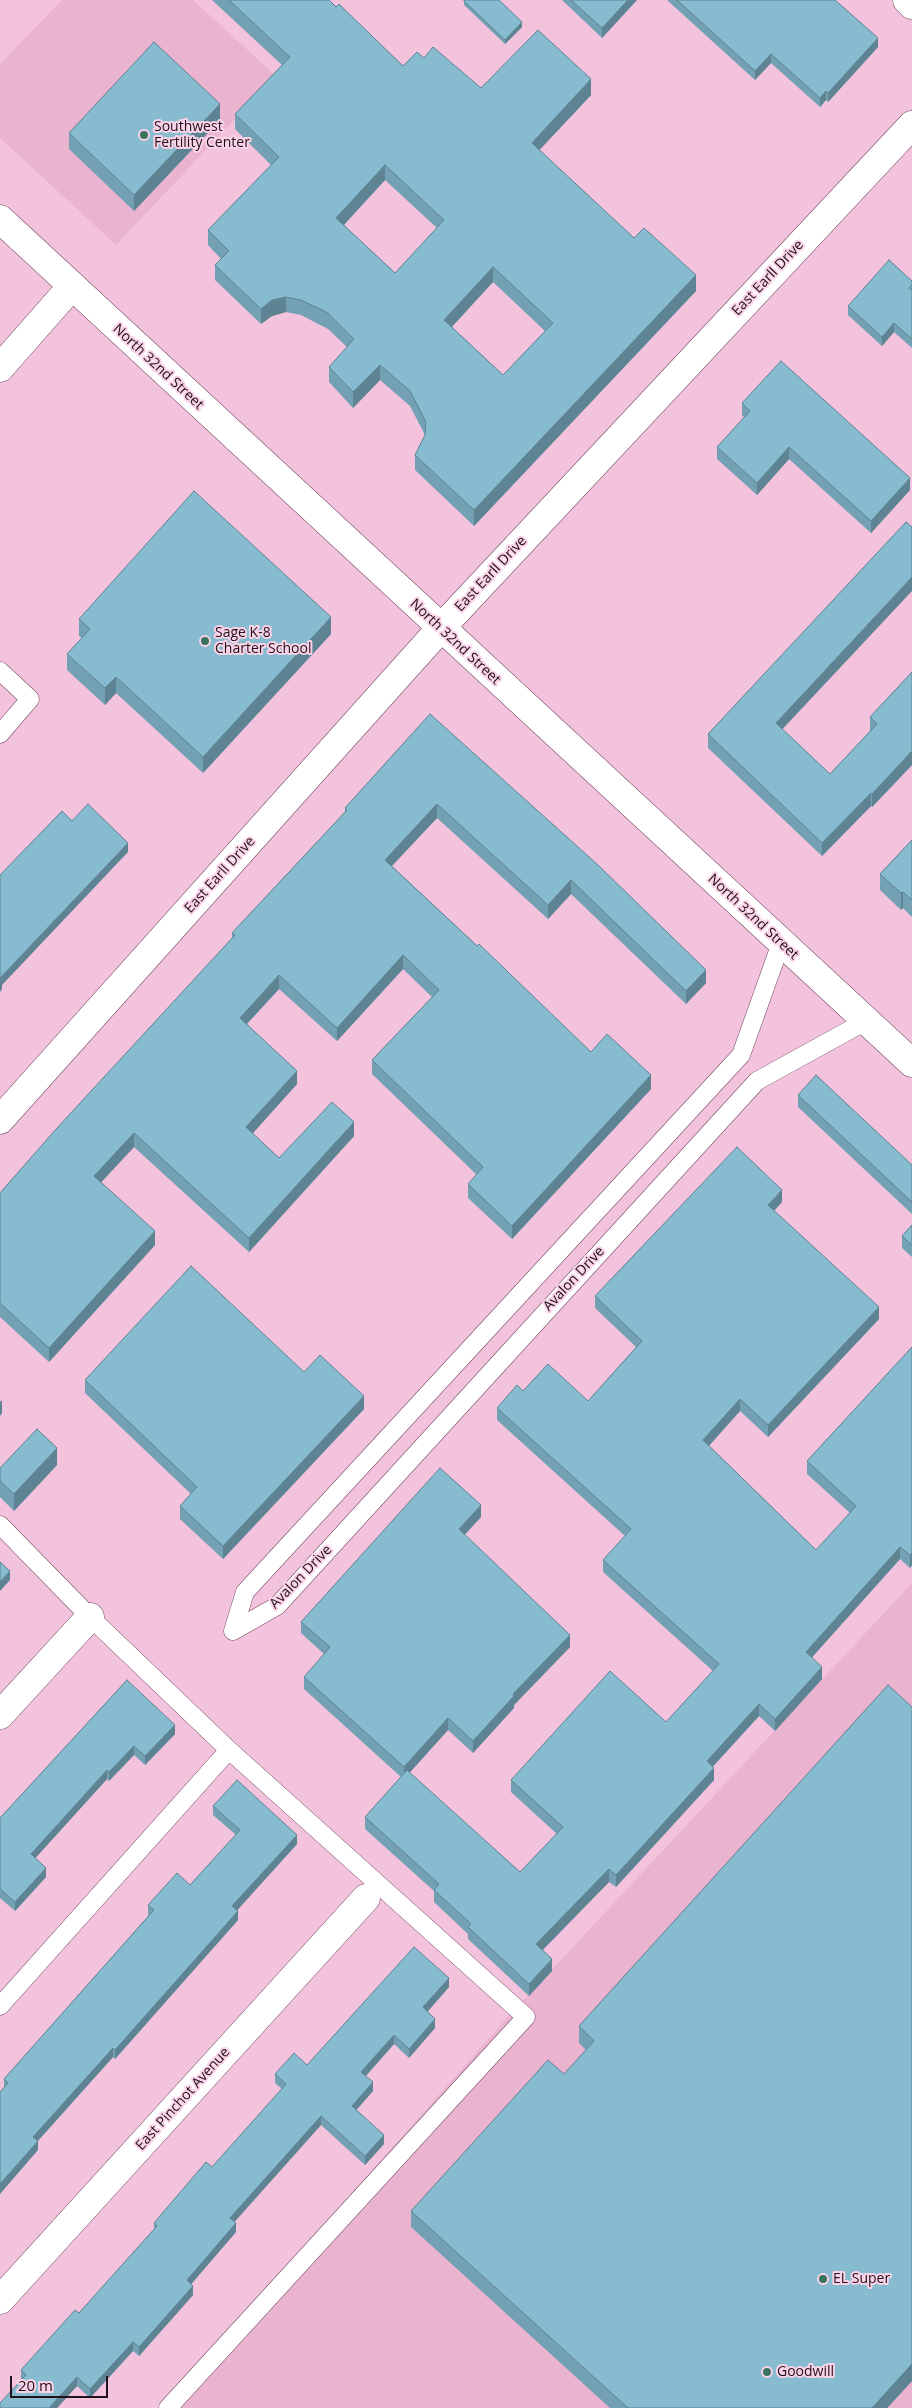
<!DOCTYPE html>
<html>
<head>
<meta charset="utf-8">
<style>
	body { margin:0 }
	#map { position:relative; width:912px; height:2408px; overflow:hidden; background:#f3c3dd; font-family:"Open Sans",sans-serif }
	canvas { display:block }
	.scale { position:absolute; left:10px; top:2376px; width:98px; height:22px; box-sizing:border-box; border:2px solid #21111a; border-top:0; padding-left:6px; font-size:15px; line-height:18px; white-space:nowrap; color:#21111a; -webkit-text-stroke:4px #fad3e8; paint-order:stroke }
</style>
</head>
<body>
<div id="map">
<canvas width="912" height="2408"></canvas>
<div class="scale">20 m</div>
</div>
<script>
const context = document.querySelector('canvas').getContext('2d');
context.lineJoin = 'round';
function fill(path, color) {
  context.fillStyle = color;
  context.fill(path, 'evenodd');
}
function poly(rows) {
  const path = new Path2D();
  for (const r of rows) {
    path.moveTo(r[0], r[1]);
    for (let i = 2; i < r.length; i += 2) path.lineTo(r[i], r[i + 1]);
  }
  return path;
}
function stroke(path, color, width, dash) {
  context.strokeStyle = color;
  context.lineWidth = width;
  context.lineCap = dash ? 'butt' : 'round';
  context.setLineDash(dash || []);
  context.stroke(path);
}
function label(font, color, halo, rows, align = 'center') {
  context.font = font + ' "Open Sans",sans-serif';
  context.lineWidth = 4;
  context.setLineDash([]);
  context.textBaseline = 'middle';
  context.strokeStyle = halo;
  context.fillStyle = color;
  for (const [text, x, y, turn = 0] of rows) {
    context.save();
    context.translate(x, y);
    context.rotate((+turn || 0) * Math.PI / 180);
    context.textAlign = isNaN(turn) ? turn : align;
    if (halo) context.strokeText(text, 0, 0);
    context.fillText(text, 0, 0);
    context.restore();
  }
}
fill(poly([
	[62,0,193,0,276,76,116,245,0,138,0,64],
	[912,1583,912,2408,162,2408,505,2020]
]), '#eab4d1');
const service = poly([
	[0,671,30,699,0,734],
	[0,1525,90,1617,229,1750,526,2017,168,2408],
	[233,1631,245,1592,741,1055,781,943],
	[233,1631,277,1606,757,1081,866,1021],
	[0,2006,229,1750]
]);
const minor = poly([
	[907,0,912,5],
	[0,368,72,286],
	[0,1120,440,629,912,125],
	[0,1715,90,1617],
	[0,2300,366,1898]
]);
const secondary = poly([
	[0,219,912,1063]
]);
stroke(service, '#734b62', 19);
stroke(minor, '#734b62', 29);
stroke(secondary, '#734b62', 29);
stroke(service, '#fff', 18);
stroke(minor, '#fff', 28);
stroke(secondary, '#fff', 28);
fill(poly([
	[212,0,329,0,403,66,424,58,481,88,591,95,539,150,634,238,696,291,474,526,415,470,415,455,425,435,410,406,380,380,353,408,329,382,329,367,347,347,328,329,301,315,286,312,272,316,261,324,215,280,215,265,221,259,208,245,208,230,271,165,235,129,235,114,282,65],
	[385,180,437,228,395,273,344,225],
	[493,282,545,331,503,375,452,327],
	[562,0,637,0,602,38],
	[667,0,835,0,878,47,828,102,826,100,820,107,771,63,755,80],
	[464,1,522,27,505,44,464,5],
	[220,120,134,211,69,149,69,133],
	[912,281,912,348,894,332,882,346,848,315,848,306],
	[742,403,910,490,871,533,789,459,757,495,717,459,717,447,744,417,742,415],
	[79,619,331,634,203,773,116,693,105,705,67,670,67,654,82,638,79,636],
	[912,672,912,765,872,807,871,806,822,856,708,748,708,734,782,729,830,774,870,731,870,717],
	[430,714,706,983,686,1004,571,894,548,919,437,818,392,866,591,1052,651,1089,512,1239,468,1198,468,1184,477,1175,372,1074,372,1060,432,997,403,969,337,1041,279,989,247,1024,297,1084,252,1133,279,1158,354,1136,249,1252,134,1147,101,1182,155,1245,49,1362,0,1317,0,1193,232,938,232,933,345,812,345,808],
	[912,840,912,917,903,908,901,910,880,890,880,874],
	[798,1095,912,1165,912,1214,798,1107],
	[782,1202,774,1211,879,1319,768,1437,740,1411,709,1446,816,1550,850,1513,807,1474,807,1461,912,1347,912,1565,910,1568,900,1559,812,1657,822,1679,775,1731,759,1716,713,1766,714,1780,616,1887,609,1882,542,1950,552,1971,529,1996,468,1939,468,1934,434,1902,434,1891,365,1829,365,1817,401,1777,304,1689,304,1677,324,1654,301,1633,301,1622,481,1517,464,1535,570,1647,514,1705,514,1708,473,1753,448,1730,409,1773,520,1872,557,1834,511,1792,511,1780,666,1722,713,1671,603,1572,603,1560,625,1536,497,1420,497,1408,523,1391,588,1401,636,1347,595,1308,595,1296],
	[912,1225,912,1257,902,1248,902,1236],
	[304,1372,364,1409,223,1559,180,1519,180,1506,191,1494,85,1393,85,1380],
	[57,1465,14,1511,0,1497,0,1468],
	[127,1680,175,1734,145,1765,134,1755,109,1781,107,1779,35,1858,46,1877,15,1911,0,1898,0,1818],
	[912,1707,912,2381,887,2408,610,2408,411,2227,411,2211,564,2074,586,2050,579,2043,579,2026],
	[213,1806,297,1844,237,1910,238,1920,115,2059,113,2057,38,2141,38,2150,4,2087,4,2079,149,1915,148,1915,148,1905,190,1885,236,1835,213,1815],
	[449,1987,427,2011,435,2028,409,2058,394,2044,366,2076,373,2091,356,2110,384,2144,365,2165,321,2125,234,2222,236,2232,191,2284,193,2295,139,2356,133,2351,90,2398,77,2386,57,2408,0,2408,21,2380,21,2370,79,2313,154,2229,154,2223,212,2167,282,2089,275,2083,275,2074,307,2065]
]), '#73a1b3');
fill(poly([
	[628,0,637,0,602,38,602,28],
	[522,22,522,27,505,44,505,40],
	[878,38,878,47,828,102,828,93],
	[771,54,771,63,755,80,755,71],
	[591,79,591,95,532,158,532,143],
	[826,91,826,100,820,107,820,98],
	[220,104,220,120,134,211,134,195],
	[385,165,385,180,336,233,336,218],
	[493,267,493,282,444,335,444,320],
	[696,275,696,291,474,526,474,510],
	[286,297,286,312,272,316,261,324,261,309,272,300],
	[894,323,894,332,882,346,882,337],
	[380,365,380,380,353,408,353,392],
	[789,447,789,459,757,495,757,483],
	[910,478,910,490,871,533,871,521],
	[912,577,912,591,776,736,776,723],
	[331,617,331,634,203,773,203,757],
	[116,677,116,693,105,705,105,688],
	[912,751,912,765,872,807,872,794],
	[871,793,871,806,822,856,822,843],
	[437,804,437,818,385,873,385,860],
	[128,843,128,852,2,985,2,989,0,992,0,978],
	[571,880,571,894,548,919,548,905],
	[903,892,903,908,901,910,901,893],
	[403,955,403,969,337,1041,337,1028],
	[706,970,706,983,686,1004,686,991],
	[279,975,279,989,240,1031,240,1018],
	[297,1071,297,1084,246,1141,246,1127],
	[651,1075,651,1089,512,1239,512,1226],
	[354,1122,354,1136,249,1252,249,1238],
	[134,1133,134,1147,94,1190,94,1176],
	[782,1190,782,1202,768,1217,768,1205],
	[155,1231,155,1245,49,1362,49,1348],
	[879,1307,879,1319,768,1437,768,1425],
	[364,1396,364,1409,223,1559,223,1546],
	[740,1399,740,1411,703,1452,703,1440],
	[2,1400,2,1413,0,1416,0,1402],
	[57,1448,57,1465,14,1511,14,1494],
	[481,1505,481,1517,459,1541,459,1529],
	[900,1547,900,1559,806,1664,806,1652],
	[912,1553,912,1565,910,1568,910,1555],
	[10,1571,10,1580,0,1591,0,1582],
	[570,1635,570,1647,514,1705,514,1708,473,1753,473,1741,513,1694],
	[822,1667,822,1679,775,1731,775,1719],
	[759,1704,759,1716,707,1773,707,1761],
	[448,1718,448,1730,404,1779,404,1767],
	[175,1725,175,1734,145,1765,145,1756],
	[134,1746,134,1755,109,1781,109,1772],
	[714,1768,714,1780,616,1887,616,1875],
	[107,1770,107,1779,31,1863,31,1854],
	[297,1835,297,1844,232,1916,232,1906],
	[46,1868,46,1877,15,1911,15,1902],
	[609,1869,609,1882,536,1957,536,1944],
	[238,1911,238,1920,115,2059,115,2050],
	[552,1959,552,1971,529,1996,529,1984],
	[449,1978,449,1987,423,2017,423,2007],
	[435,2019,435,2028,409,2058,409,2049],
	[394,2035,394,2044,361,2081,361,2072],
	[113,2048,113,2057,33,2146,33,2137],
	[373,2082,373,2091,352,2115,352,2106],
	[321,2116,321,2125,230,2227,230,2218],
	[384,2135,384,2144,365,2165,365,2156],
	[38,2141,38,2150,0,2194,0,2184],
	[236,2223,236,2232,187,2289,187,2280],
	[193,2286,193,2295,139,2356,139,2347],
	[133,2342,133,2351,90,2398,90,2389],
	[912,2364,912,2381,887,2408,872,2408],
	[77,2377,77,2386,57,2408,49,2408]
]), '#5e8392');
const building = poly([
	[229,0,329,0,336,7,339,4,403,66,417,52,424,58,433,47,481,88,538,30,591,79,532,143,634,238,644,228,696,275,474,510,415,455,425,435,426,422,410,391,380,365,353,392,329,367,354,339,328,313,301,300,286,297,272,300,261,309,215,265,229,251,208,230,279,157,235,114,290,57,229,0],
	[385,165,444,220,395,273,336,218,385,165],
	[493,267,553,323,503,375,444,320,493,267],
	[464,0,499,0,522,22,505,40,464,1,464,0],
	[571,0,628,0,602,28,571,0],
	[677,0,835,0,878,38,828,93,826,91,820,98,771,54,755,71,677,0],
	[154,42,220,104,134,195,69,133,154,42],
	[889,260,912,281,912,285,909,288,912,290,912,339,894,323,882,337,848,306,889,260],
	[781,361,910,478,871,521,789,447,757,483,717,447,750,411,742,403,781,361],
	[194,491,331,617,203,757,116,677,105,688,67,654,90,629,79,619,194,491],
	[906,522,912,527,912,577,776,723,830,774,877,724,870,717,912,672,912,751,872,794,871,793,822,843,708,734,906,522],
	[430,714,598,865,706,970,686,991,571,880,548,905,437,804,385,860,477,946,479,944,591,1052,607,1034,651,1075,512,1226,468,1184,483,1167,372,1060,439,990,403,955,337,1028,279,975,240,1018,297,1071,246,1127,279,1158,332,1102,354,1122,249,1238,134,1133,94,1176,155,1231,49,1348,0,1303,0,1193,57,1128,235,935,232,933,347,810,345,808,430,714],
	[88,804,128,843,0,978,0,875,62,811,72,821,88,804],
	[912,840,912,900,903,892,901,893,880,874,912,840],
	[816,1075,912,1165,912,1202,798,1095,816,1075],
	[737,1147,782,1190,768,1205,879,1307,768,1425,740,1399,703,1440,816,1550,856,1506,807,1461,912,1347,912,1553,910,1555,900,1547,806,1652,822,1667,775,1719,759,1704,707,1761,714,1768,616,1875,609,1869,536,1944,552,1959,529,1984,468,1927,471,1924,434,1890,439,1884,365,1817,407,1770,520,1872,563,1827,511,1780,610,1671,666,1722,719,1664,603,1560,631,1529,497,1408,517,1385,523,1391,548,1364,588,1401,642,1341,595,1296,737,1147],
	[912,1225,912,1245,902,1236,912,1225],
	[191,1266,304,1372,320,1355,364,1396,223,1546,180,1506,197,1487,85,1380,191,1266],
	[37,1429,57,1448,14,1494,0,1481,0,1468,37,1429],
	[440,1468,481,1505,459,1529,570,1635,513,1694,514,1696,473,1741,448,1718,404,1767,304,1677,330,1647,301,1622,440,1468],
	[0,1562,10,1571,0,1582,0,1562],
	[127,1680,175,1725,145,1756,134,1746,109,1772,107,1770,31,1854,46,1868,15,1902,0,1889,0,1818,127,1680],
	[888,1685,912,1707,912,2364,872,2408,628,2408,411,2211,548,2060,564,2074,594,2041,579,2026,888,1685],
	[237,1780,297,1835,232,1906,238,1911,115,2050,113,2048,33,2137,38,2141,0,2184,0,2092,8,2083,4,2079,154,1910,148,1905,177,1873,190,1885,240,1830,213,1806,237,1780],
	[414,1947,449,1978,423,2007,435,2019,409,2049,394,2035,361,2072,373,2082,352,2106,384,2135,365,2156,321,2116,230,2218,236,2223,187,2280,193,2286,139,2347,133,2342,90,2389,77,2377,49,2408,0,2408,0,2403,26,2375,21,2370,75,2310,79,2313,157,2226,154,2223,206,2162,212,2167,286,2084,275,2074,294,2053,307,2065,414,1947]
]);
fill(building, '#86bbd0');
stroke(building, '#5e8392', 1);
for (const [x, y, r, color] of [
	[144,135,5,"#39735b"],
	[205,641,5,"#39735b"],
	[823,2279,5,"#39735b"],
	[767,2372,5,"#39735b"]
]) {
  const dot = new Path2D();
  dot.arc(x, y, r, 0, 2 * Math.PI);
  context.fillStyle = color;
  context.fill(dot);
  stroke(dot, '#fad3e8', 2);
}
label('14px', '#21111a', '#fad3e8', [
	["Southwest",154,127],
	["Fertility Center",154,143],
	["Sage K-8",215,633],
	["Charter School",215,649],
	["EL Super",833,2279],
	["Goodwill",777,2372]
], 'left');
label('14px', '#21111a', '#fad3e8', [
	["East Earll Drive",768,278,-47],
	["North 32nd Street",158,367,43],
	["East Earll Drive",491,574,-47],
	["North 32nd Street",455,642,43],
	["East Earll Drive",220,875,-48],
	["North 32nd Street",753,917,43],
	["Avalon Drive",574,1279,-47],
	["Avalon Drive",301,1577,-46],
	["East Pinchot Avenue",183,2099,-48]
]);
</script>
</body>
</html>
